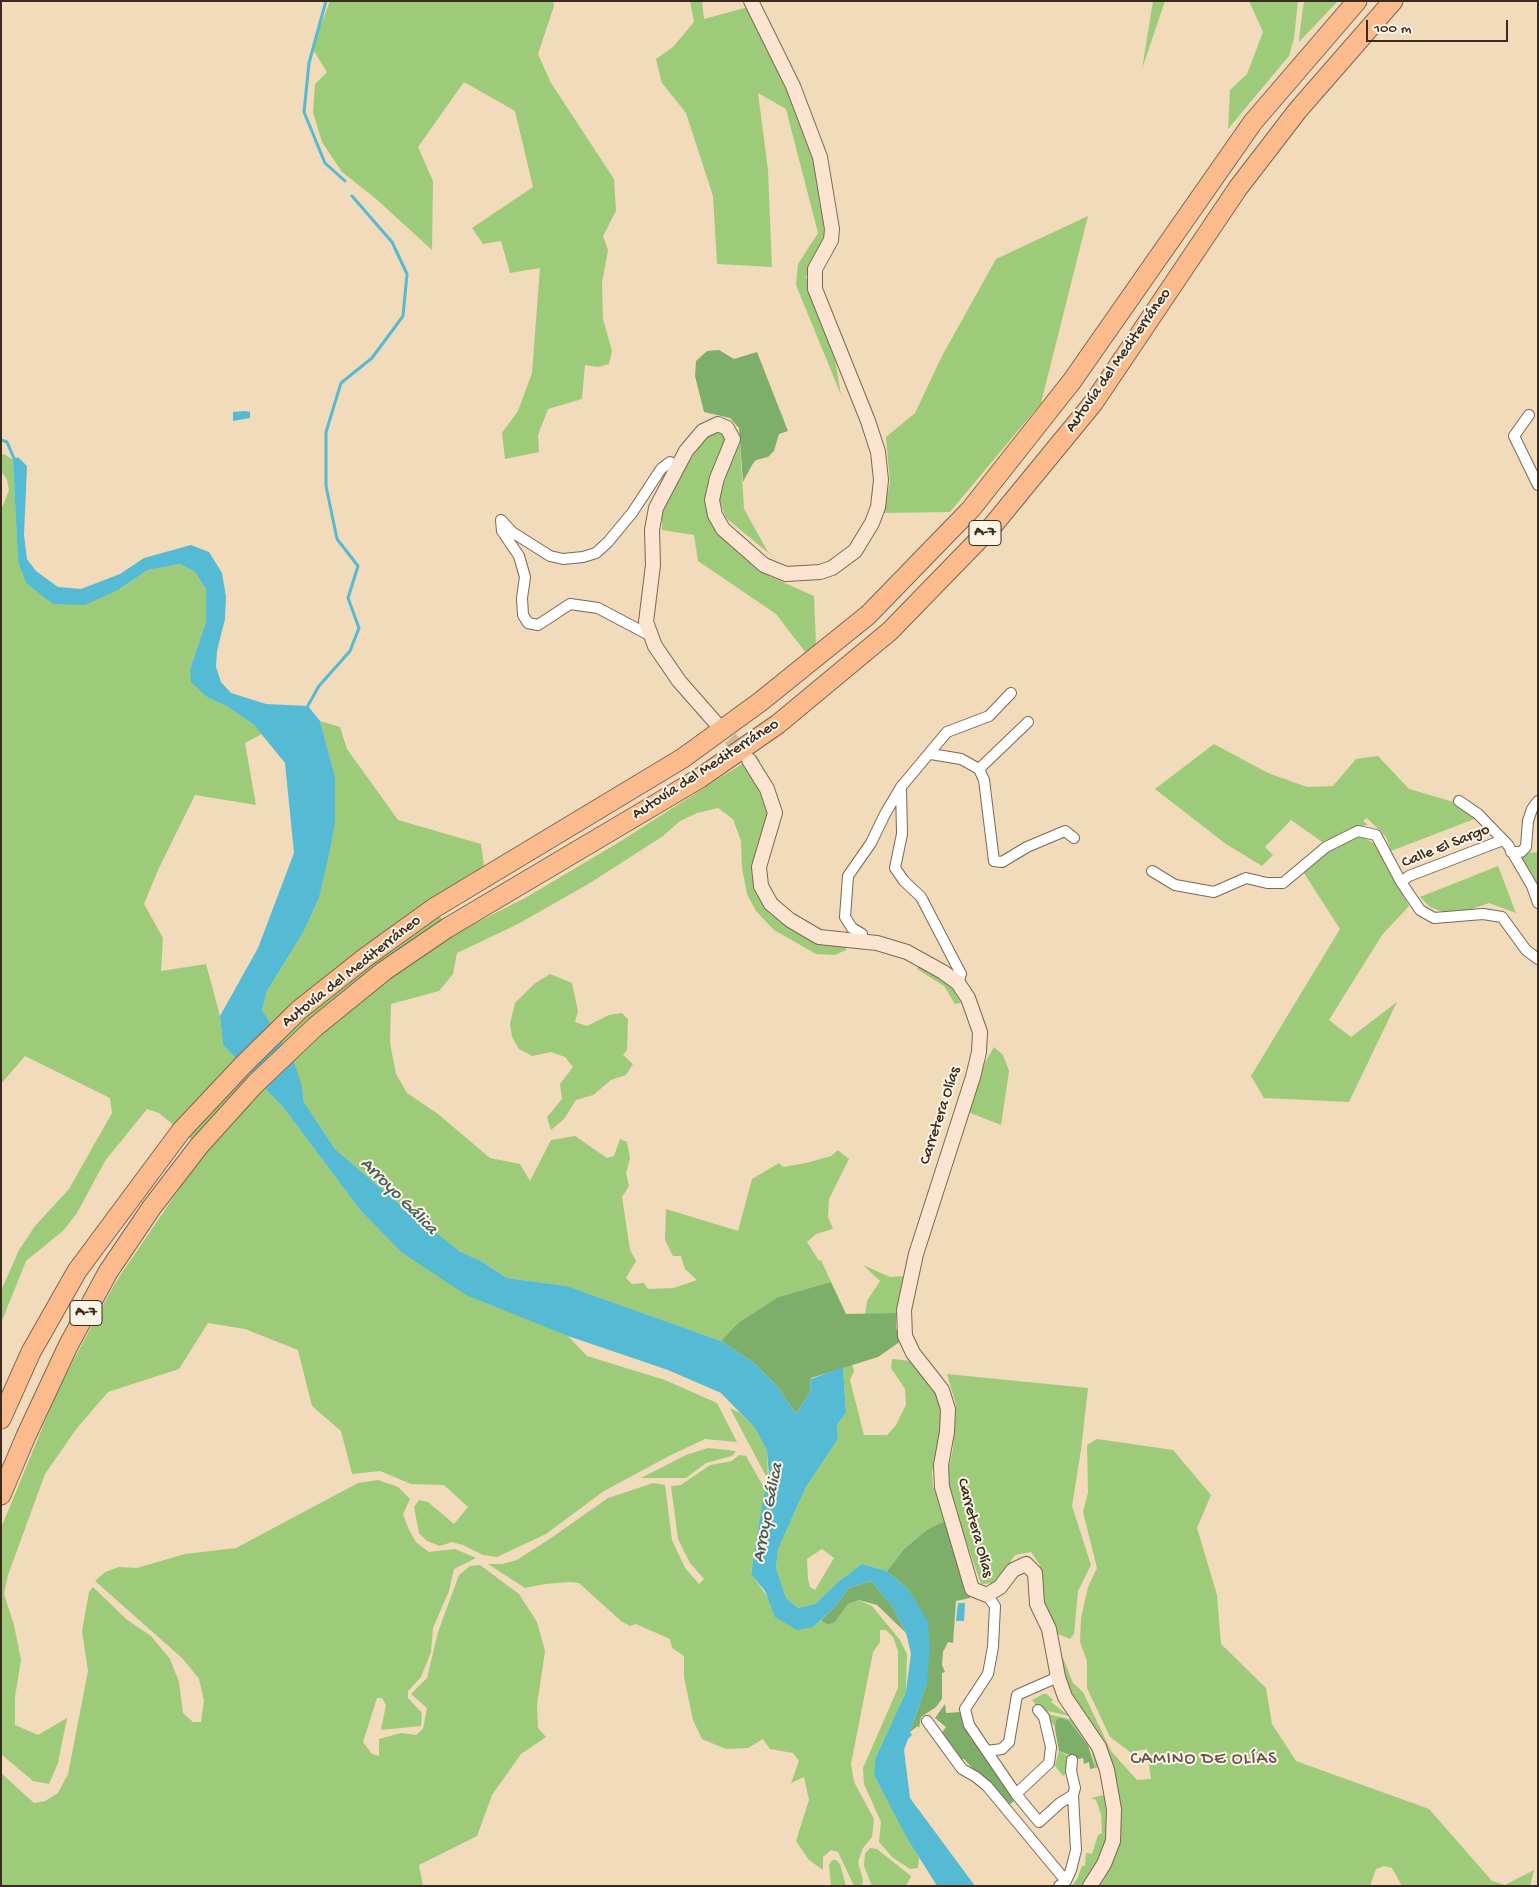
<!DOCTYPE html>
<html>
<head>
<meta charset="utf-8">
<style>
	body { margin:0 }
	#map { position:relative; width:1539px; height:1887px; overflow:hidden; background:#f1dbba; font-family:"Gochi Hand",sans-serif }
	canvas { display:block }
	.frame { position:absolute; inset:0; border:2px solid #3b2a1e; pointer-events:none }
	.scale { position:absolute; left:1366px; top:20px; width:142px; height:22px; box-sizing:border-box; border:2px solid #3b2a1e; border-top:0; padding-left:6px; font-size:15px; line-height:18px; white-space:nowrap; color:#3b2a1e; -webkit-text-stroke:4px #fcf5e5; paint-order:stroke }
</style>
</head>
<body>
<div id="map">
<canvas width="1539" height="1887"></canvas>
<div class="frame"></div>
<div class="scale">100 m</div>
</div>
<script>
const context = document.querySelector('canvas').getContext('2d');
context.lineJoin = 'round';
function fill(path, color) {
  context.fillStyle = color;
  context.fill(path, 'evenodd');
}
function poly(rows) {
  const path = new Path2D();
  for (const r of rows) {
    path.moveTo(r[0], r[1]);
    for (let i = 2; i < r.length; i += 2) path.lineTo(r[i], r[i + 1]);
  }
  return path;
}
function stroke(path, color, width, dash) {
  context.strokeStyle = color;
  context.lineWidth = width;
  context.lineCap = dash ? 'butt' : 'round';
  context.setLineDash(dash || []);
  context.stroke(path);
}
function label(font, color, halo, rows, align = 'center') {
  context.font = font + ' "Gochi Hand",sans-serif';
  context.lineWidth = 4;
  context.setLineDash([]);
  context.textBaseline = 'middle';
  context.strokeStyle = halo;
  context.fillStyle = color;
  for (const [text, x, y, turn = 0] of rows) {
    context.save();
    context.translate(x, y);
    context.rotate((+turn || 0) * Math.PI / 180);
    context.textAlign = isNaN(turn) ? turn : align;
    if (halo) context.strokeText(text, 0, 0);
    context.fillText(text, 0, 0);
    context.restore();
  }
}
fill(poly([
	[330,1,553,1,554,6,538,54,551,83,614,179,616,211,603,236,608,250,602,283,603,319,612,351,609,364,598,367,585,365,582,399,548,409,538,435,539,452,505,459,502,433,518,411,532,373,540,268,510,273,501,241,483,244,472,228,533,187,515,111,464,82,418,147,433,181,432,250,375,198,342,172,322,142,313,112,315,84,327,72,312,48],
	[690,1,702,1,704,19,748,7,784,82,809,141,823,199,827,230,806,277,834,354,841,395,796,285,798,264,818,233,786,109,758,93,768,170,772,267,717,264,713,196,686,113,662,83,656,59,673,47,694,22],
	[1153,1,1165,1,1142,69],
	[1249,1,1298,1,1294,38,1289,56,1228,129,1230,90,1247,74,1263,32],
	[1304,1,1338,1,1299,42,1300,30],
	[1088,216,1041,403,950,512,883,513,890,483,886,437,915,413,942,356,996,259],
	[718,430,726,436,727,446,711,482,731,544,769,576,814,596,816,645,806,653,776,614,698,561,694,535,662,530,662,509,680,475,709,432],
	[740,444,744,509,768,552,777,560,726,518,718,497,724,469],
	[4,454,13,460,18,561,53,604,120,589,148,570,180,564,195,572,206,589,206,622,190,669,207,697,228,707,254,725,262,734,245,743,256,805,195,795,159,868,144,904,163,938,161,971,206,964,220,1016,223,1045,283,1107,360,1210,401,1252,524,1317,568,1336,587,1356,665,1380,717,1403,737,1442,705,1439,671,1455,604,1491,546,1534,497,1557,483,1555,463,1545,452,1542,440,1546,427,1541,419,1533,414,1507,419,1500,428,1502,454,1524,468,1507,444,1485,411,1484,380,1471,352,1474,341,1431,312,1406,298,1350,245,1329,208,1323,179,1369,108,1392,77,1428,45,1474,8,1575,4,1594,14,1625,21,1660,15,1697,15,1725,38,1735,67,1718,58,1763,49,1784,33,1781,1,1754,1,1528,60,1385,115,1283,205,1151,159,1113,147,1109,105,1161,77,1213,64,1230,26,1261,1,1323,1,1291,19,1250,35,1226,69,1189,112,1113,110,1098,25,1056,1,1084,1,510,9,490,7,480,1,471,1,455],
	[320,721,340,727,347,749,398,820,481,844,484,866,430,901,452,935,525,898,616,844,756,755,760,761,747,772,767,800,769,814,754,883,759,897,769,909,846,945,846,950,835,955,816,954,774,930,756,911,747,894,742,868,741,841,733,819,718,808,697,813,680,821,663,836,590,883,518,924,457,953,453,974,439,991,391,1004,390,1043,396,1074,407,1093,438,1114,490,1158,520,1164,530,1181,551,1140,575,1136,607,1158,614,1156,620,1139,627,1142,630,1158,626,1173,629,1186,622,1197,630,1250,636,1261,626,1278,632,1284,644,1283,648,1289,674,1288,697,1280,685,1269,681,1256,673,1256,665,1240,666,1209,738,1231,752,1179,779,1163,783,1167,806,1163,831,1156,838,1150,849,1159,829,1199,828,1217,833,1229,816,1234,807,1242,819,1261,821,1260,831,1282,778,1297,738,1323,721,1341,567,1286,507,1278,481,1261,459,1251,424,1225,335,1149,304,1102,302,1087,262,1010,267,991,304,931,319,898,335,824,335,776],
	[1214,744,1268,773,1307,787,1333,786,1356,759,1378,756,1409,789,1457,803,1477,818,1391,851,1386,837,1367,818,1363,821,1368,825,1355,827,1325,844,1291,820,1265,847,1273,855,1262,866,1226,844,1155,789],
	[1360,835,1373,843,1381,855,1409,906,1382,935,1329,1020,1351,1037,1397,1002,1349,1102,1264,1098,1251,1076,1340,929,1302,870,1331,848],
	[1538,852,1538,881,1533,885,1519,858,1526,853],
	[1498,866,1516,913,1489,903,1463,912,1440,911,1430,907,1420,897],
	[919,965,942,976,952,987,961,1003,955,1004,944,986,917,969],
	[550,974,572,983,578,1011,575,1022,587,1026,609,1015,622,1013,628,1019,627,1050,623,1055,633,1064,626,1075,611,1080,593,1095,576,1100,564,1119,551,1130,547,1117,562,1099,560,1084,573,1067,565,1057,551,1052,532,1056,519,1049,512,1037,510,1024,515,1003,534,984],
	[994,1047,1003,1055,1009,1071,1001,1125,968,1112,983,1066],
	[863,1265,890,1277,904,1276,896,1313,865,1314,867,1301,880,1281],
	[892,1359,911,1361,939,1395,943,1416,940,1442,932,1472,933,1486,947,1520,928,1529,904,1549,887,1571,862,1564,839,1581,815,1604,798,1608,786,1598,776,1568,778,1549,806,1487,838,1439,837,1425,846,1413,843,1367,852,1364,854,1371,850,1380,864,1435,887,1435,896,1425,906,1405,905,1389,891,1368],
	[822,1549,834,1558,815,1590,810,1587,808,1579,807,1559],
	[947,1374,1088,1388,1081,1450,1072,1506,1091,1565,1078,1591,1074,1634,1070,1639,1056,1633,1037,1583,1040,1565,1031,1552,1015,1555,995,1583,981,1584,954,1507,947,1476,953,1449,956,1405],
	[730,1408,740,1413,755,1428,767,1451,768,1480],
	[1097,1439,1173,1450,1211,1495,1197,1528,1217,1595,1221,1644,1266,1688,1272,1724,1296,1761,1429,1809,1492,1881,1505,1885,1534,1870,1530,1886,1402,1886,1392,1868,1384,1866,1376,1869,1370,1886,1095,1886,1116,1849,1121,1829,1119,1796,1111,1769,1063,1680,1060,1660,1063,1658,1073,1683,1083,1692,1111,1751,1137,1780,1151,1779,1147,1749,1130,1752,1110,1737,1087,1688,1087,1661,1080,1642,1081,1618,1088,1587,1097,1568,1083,1512,1088,1493,1087,1445],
	[708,1448,736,1451,732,1456,706,1463,686,1478,641,1478,686,1455],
	[739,1455,746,1456,766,1491,751,1573,770,1601,813,1627,821,1620,827,1625,835,1622,848,1604,859,1600,872,1606,900,1640,907,1654,906,1692,875,1759,874,1775,919,1858,918,1868,910,1869,892,1857,879,1842,881,1822,864,1784,863,1768,898,1688,898,1651,893,1637,886,1630,880,1630,880,1642,873,1652,851,1764,854,1782,874,1819,872,1837,863,1848,858,1862,863,1880,862,1886,854,1886,838,1852,831,1850,823,1857,823,1870,809,1860,796,1841,809,1800,804,1777,791,1783,799,1761,793,1753,770,1749,763,1739,748,1748,726,1749,702,1739,693,1720,684,1677,684,1656,672,1648,670,1639,636,1624,630,1626,621,1621,579,1583,570,1582,545,1584,525,1588,488,1564,502,1564,517,1560,551,1538,608,1498,653,1483,665,1485,672,1540,685,1568,699,1584,704,1579,690,1563,678,1539,671,1486,681,1485,710,1465,732,1461],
	[378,1480,398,1487,410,1499,403,1514,409,1530,416,1542,429,1552,455,1549,476,1558,454,1569,449,1591,433,1628,431,1652,421,1677,408,1691,408,1698,422,1713,421,1726,381,1730,386,1705,382,1698,377,1698,363,1742,372,1754,379,1756,379,1739,401,1733,416,1735,423,1729,427,1708,411,1694,427,1678,438,1632,459,1575,470,1566,480,1565,519,1594,537,1622,545,1651,537,1705,538,1728,546,1737,521,1754,492,1795,477,1836,419,1865,423,1886,1,1886,1,1773,34,1803,45,1801,58,1793,68,1774,88,1671,82,1631,89,1592,93,1587,126,1619,151,1636,170,1659,179,1682,183,1713,193,1722,201,1722,204,1701,199,1679,182,1658,95,1581,105,1572,119,1567,137,1568,185,1554,236,1548,358,1483],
	[1043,1694,1047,1694,1053,1700,1051,1702,1069,1716,1048,1711,1044,1714,1032,1700],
	[1048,1714,1073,1720,1093,1743,1099,1767,1095,1768,1092,1752,1088,1744,1069,1721,1056,1728,1046,1716],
	[1059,1751,1069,1756,1070,1761,1069,1772,1063,1776,1055,1766],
	[1108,1794,1109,1841,1086,1886,1072,1886,1077,1879,1082,1866,1085,1866,1086,1853,1092,1854,1098,1835,1102,1833,1101,1814,1096,1800,1091,1798],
	[870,1848,877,1849,911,1876,906,1886,872,1886,864,1866,865,1854],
	[832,1860,836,1860,840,1864,846,1886,831,1886,829,1865]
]), '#9dcb7a');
fill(poly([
	[719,350,734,359,757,352,788,431,779,434,774,451,768,457,756,460,752,465,743,482,739,428,730,418,704,412,695,376,696,361,707,351],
	[831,1282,846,1314,896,1313,896,1328,901,1341,878,1357,811,1378,810,1392,796,1414,777,1386,754,1363,721,1341,738,1323,778,1297],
	[947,1520,970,1598,956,1601,953,1643,948,1642,943,1652,942,1665,945,1672,942,1673,942,1699,936,1707,921,1717,919,1728,918,1726,910,1732,927,1683,908,1589,887,1571,904,1549,928,1529],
	[871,1581,892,1606,906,1633,877,1605,859,1600,848,1604,835,1622,827,1625,821,1620,834,1608,849,1588],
	[945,1704,946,1713,962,1712,965,1728,1016,1799,1007,1807,964,1759,957,1758,941,1734,946,1727,935,1718],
	[1061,1718,1069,1721,1088,1745,1095,1768,1090,1769,1089,1762,1084,1764,1083,1758,1074,1760,1070,1755,1059,1751,1055,1729,1056,1720]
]), '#7eaf6a');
fill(poly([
	[246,411,250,412,250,418,233,421,233,412],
	[18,457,27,466,24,535,27,559,36,571,58,587,81,589,120,574,144,558,191,545,209,552,222,573,226,597,225,619,217,651,216,667,221,682,231,693,266,704,308,706,320,721,335,776,335,824,329,854,319,898,304,931,267,991,262,1010,294,1062,302,1087,304,1102,335,1149,397,1202,459,1251,481,1261,507,1278,567,1286,721,1341,754,1363,777,1386,796,1414,810,1392,811,1379,843,1367,846,1413,837,1425,838,1439,806,1487,778,1549,776,1568,786,1598,798,1608,815,1604,839,1581,862,1564,887,1571,908,1589,928,1621,930,1648,927,1683,910,1732,912,1735,908,1739,904,1750,910,1798,975,1886,937,1886,907,1838,874,1775,875,1759,906,1692,911,1653,906,1633,892,1606,871,1581,849,1588,834,1608,813,1627,797,1630,775,1617,765,1591,751,1574,763,1500,769,1475,767,1451,755,1428,721,1393,668,1370,568,1336,466,1295,401,1252,360,1210,283,1107,223,1045,220,1016,258,948,294,853,285,763,254,725,228,707,207,697,191,682,190,669,206,622,206,589,195,572,180,564,148,570,118,590,85,605,53,604,26,583,18,561,13,460],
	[958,1603,965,1603,964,1621,956,1621]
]), '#55bad3');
stroke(poly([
	[326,1,309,63,304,112,325,163,345,181],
	[1,440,7,442,16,463],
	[306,709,319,686,350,651,359,628,348,598,358,566,337,539,326,486,326,432,341,383,372,358,403,316,407,274,392,242,352,196]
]), '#55bad3', 3);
stroke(poly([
	[716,723,747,757]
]), '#cdb89b', 14, [14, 7]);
const minor = poly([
	[1529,415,1514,436,1538,485],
	[501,520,502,531,519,556,525,577,522,598,523,615,528,623,538,625,570,604,598,608,651,636],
	[501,520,512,532,550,556,563,559,583,557,596,553,608,542,632,513,661,469,670,462,677,466],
	[931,754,961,759,979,769,1028,722],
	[979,769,984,780,994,861,1002,862,1027,847,1065,831,1074,838],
	[901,787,902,834,895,868,904,881,921,897,961,974,958,983],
	[1459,801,1478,814,1508,845,1532,886,1538,903],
	[1511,852,1521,852,1526,847,1528,821,1532,809,1538,801],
	[1152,871,1175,885,1214,892,1246,878,1267,883,1283,883,1326,847,1358,831,1376,835,1401,882,1420,910,1434,918,1483,914,1502,917,1526,950,1538,959],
	[1401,882,1409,876,1503,840],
	[862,941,862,934,852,928,845,917,848,876,871,843,885,814,901,787,947,732,989,716,1011,693],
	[987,1595,995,1606,993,1647,988,1674,965,1709,969,1725,1016,1794,1039,1822,1060,1803,1073,1795],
	[927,1721,962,1769,976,1777,987,1786,1066,1881],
	[987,1751,1002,1749,1009,1742,1017,1695,1058,1677],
	[1016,1794,1049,1763,1051,1747,1044,1717,1038,1710],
	[1059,1886,1066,1881,1071,1870,1076,1850,1073,1795,1075,1788,1071,1771,1072,1760]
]);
const secondary = poly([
	[715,722,679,681,655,646,646,622,653,565,652,530,656,508,686,451,703,431,718,424,727,428,733,439,717,478,712,500,715,515,723,529,764,565,786,574,820,572,832,568,855,551,872,523,878,507,881,480,878,452,868,421,815,289,815,269,831,240,832,229,820,157,793,86,751,1],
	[749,760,767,789,775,813,759,867,761,886,771,904,790,920,819,937,877,943,907,952,943,972,958,983,968,998,980,1032,979,1052,973,1077,916,1254,904,1310,905,1336,913,1353,942,1390,948,1409,947,1432,941,1465,942,1487,972,1589,987,1595,1000,1587,1013,1570,1026,1564,1035,1573,1037,1604,1049,1629,1058,1677,1065,1697,1099,1747,1107,1770,1114,1809,1113,1841,1104,1864,1090,1886]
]);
const motorway = poly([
	[1,1419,31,1352,77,1271,181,1131,243,1065,299,1010,366,957,434,908,683,758,760,702,868,615,971,509,1072,381,1253,122,1357,1],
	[1,1495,26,1436,68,1346,108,1272,152,1207,199,1146,255,1084,315,1027,384,971,447,928,700,778,778,724,890,631,994,524,1094,402,1238,188,1298,110,1393,1]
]);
stroke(minor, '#7b6855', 12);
stroke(secondary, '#7b6855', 16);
stroke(motorway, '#7b6855', 21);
stroke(minor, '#fff', 10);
stroke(secondary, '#fde4d1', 14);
stroke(motorway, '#fbbb8d', 19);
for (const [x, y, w] of [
	[985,533,32],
	[86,1313,32]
]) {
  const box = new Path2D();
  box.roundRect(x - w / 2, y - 12.5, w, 25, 4);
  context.fillStyle = '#fcf5e5';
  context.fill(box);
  stroke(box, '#3b2a1e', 1);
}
label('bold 15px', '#3b2a1e', null, [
	["A-7",985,533],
	["A-7",86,1313]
]);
label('16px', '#3b2a1e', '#fcf5e5', [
	["Autovía del Mediterráneo",1119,361,-55],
	["Autovía del Mediterráneo",706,770,-33],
	["Calle El Sargo",1446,847,-22],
	["Autovía del Mediterráneo",352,972,-38],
	["Carretera Olías",941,1116,-72],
	["Carretera Olías",974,1528,75]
]);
label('italic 18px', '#445c5d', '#fcf5e5', [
	["Arroyo Gálica",398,1197,45],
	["Arroyo Gálica",769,1513,-79]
]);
context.letterSpacing = '1px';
label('18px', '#6a5154', '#fcf5e5', [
	["CAMINO DE OLÍAS",1204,1760]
]);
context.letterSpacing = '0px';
</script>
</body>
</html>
